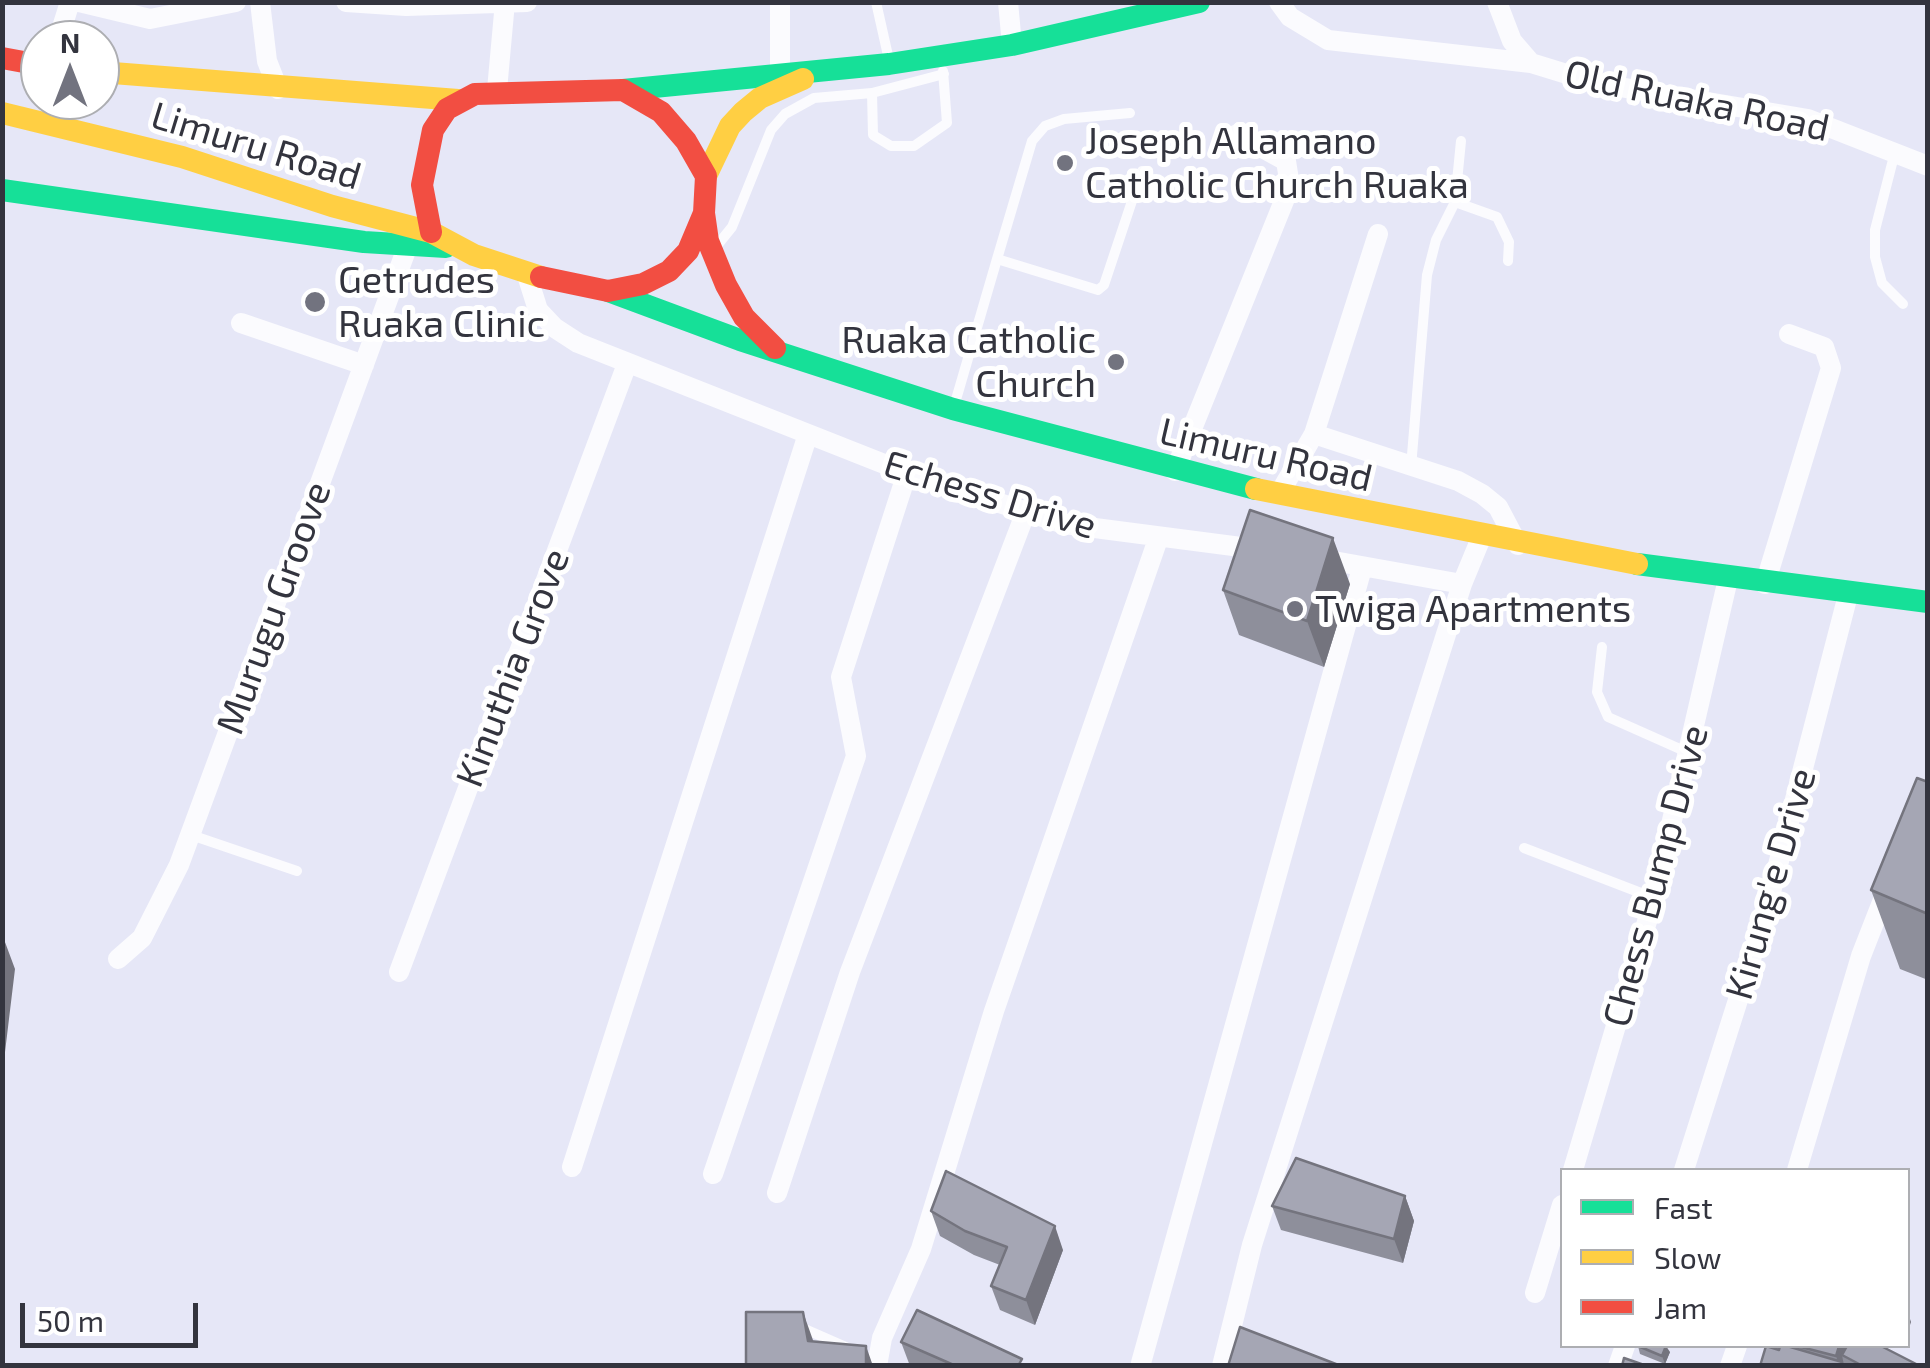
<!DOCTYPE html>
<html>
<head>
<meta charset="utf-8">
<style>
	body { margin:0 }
	#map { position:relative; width:1930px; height:1368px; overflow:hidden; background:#e6e7f7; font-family:"Exo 2",sans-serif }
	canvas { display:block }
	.frame { position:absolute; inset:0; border:5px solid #33343e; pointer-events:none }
	.legend { position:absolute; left:1560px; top:1168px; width:350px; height:180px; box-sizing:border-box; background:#fff; border:2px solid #adaeb2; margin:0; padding:12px 18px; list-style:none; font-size:30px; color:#33343e }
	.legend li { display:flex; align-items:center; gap:20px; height:50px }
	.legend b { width:50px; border:2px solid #adaeb2 }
	.north { position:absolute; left:20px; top:20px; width:100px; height:100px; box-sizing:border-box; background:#fff; border:2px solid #adaeb2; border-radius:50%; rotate:0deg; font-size:28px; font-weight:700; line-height:40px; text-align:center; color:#33343e }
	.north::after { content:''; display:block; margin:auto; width:35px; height:45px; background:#72737f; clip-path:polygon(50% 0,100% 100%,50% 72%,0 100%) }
	.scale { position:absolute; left:20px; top:1303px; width:178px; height:45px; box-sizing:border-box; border:5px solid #33343e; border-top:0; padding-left:12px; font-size:30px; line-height:35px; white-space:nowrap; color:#33343e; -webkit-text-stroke:8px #fff; paint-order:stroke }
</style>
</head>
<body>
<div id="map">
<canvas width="1930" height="1368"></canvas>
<div class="frame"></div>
<ul class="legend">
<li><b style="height:12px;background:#16e098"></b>Fast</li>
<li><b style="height:12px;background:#ffcf43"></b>Slow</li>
<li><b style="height:12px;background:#f24e42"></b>Jam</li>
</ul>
<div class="north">N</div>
<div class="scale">50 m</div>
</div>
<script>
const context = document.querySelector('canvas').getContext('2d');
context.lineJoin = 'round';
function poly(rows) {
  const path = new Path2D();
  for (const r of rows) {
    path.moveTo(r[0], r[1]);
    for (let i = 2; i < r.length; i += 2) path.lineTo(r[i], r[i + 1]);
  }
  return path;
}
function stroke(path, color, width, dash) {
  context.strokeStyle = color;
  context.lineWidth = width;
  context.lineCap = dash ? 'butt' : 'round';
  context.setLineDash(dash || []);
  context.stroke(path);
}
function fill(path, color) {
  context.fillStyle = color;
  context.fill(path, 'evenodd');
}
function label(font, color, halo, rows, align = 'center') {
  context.font = font + ' "Exo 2",sans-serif';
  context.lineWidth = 10;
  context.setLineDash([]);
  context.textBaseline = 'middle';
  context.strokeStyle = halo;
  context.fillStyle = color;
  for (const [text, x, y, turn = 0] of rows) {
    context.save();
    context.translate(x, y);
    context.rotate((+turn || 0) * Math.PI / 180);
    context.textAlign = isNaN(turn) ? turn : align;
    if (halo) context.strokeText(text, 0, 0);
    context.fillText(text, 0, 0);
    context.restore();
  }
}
stroke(poly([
	[876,2,889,60],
	[872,93,873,135,891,146,914,146,947,123,943,71],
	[1895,152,1875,230,1875,257,1882,283,1903,304],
	[1455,202,1461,141],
	[715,248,732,227,771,130,785,114,814,98,872,93,944,74],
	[997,259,1032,141,1045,126,1064,119,1130,113],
	[955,403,997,259,1098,290,1104,285,1142,171],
	[1411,467,1427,275,1436,240,1455,202,1497,217,1509,242,1508,261],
	[1602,647,1597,692,1608,717,1689,753],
	[191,835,297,871],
	[1524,848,1654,898],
	[798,1326,846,1347]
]), '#fbfbfe', 10);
stroke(poly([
	[79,2,150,19,236,2],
	[260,2,267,61,278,89],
	[346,2,406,6,527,2],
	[780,2,780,72],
	[1008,2,1012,45],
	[1279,2,1290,17,1328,40,1531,63],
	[1497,2,1512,41,1531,63,1596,83,1808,119,1928,166],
	[58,40,70,2],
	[497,90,505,2],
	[526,272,538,310,555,328,578,343,907,473,1064,524,1264,550],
	[241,323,364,365],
	[1314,434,1458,481,1482,494,1498,507,1518,545],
	[1175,471,1290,186,1286,161,1237,134],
	[1279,494,1314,434,1378,234],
	[1317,558,1462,584,1481,538],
	[1765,584,1831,368,1824,347,1789,334],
	[118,959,142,938,179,865,408,245],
	[399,972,627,364],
	[572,1167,808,434],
	[1573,1170,1654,898,1728,579],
	[1684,1170,1765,915,1848,595],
	[1797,1170,1861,956,1888,887],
	[713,1174,856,756,841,677,907,473],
	[777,1193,850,972,1025,514],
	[1535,1293,1562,1205],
	[1141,1363,1362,568],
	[877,1366,882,1338,921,1249,994,1011,1158,539],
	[1222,1366,1252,1245,1462,584],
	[1618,1366,1625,1346],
	[1730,1366,1737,1346]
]), '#fbfbfe', 20);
stroke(poly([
	[623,90,889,64,1012,45,1199,2],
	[2,190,364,242,446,247],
	[608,291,740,340,953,409,1256,489],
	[1637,564,1928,602]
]), '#16e098', 22);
stroke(poly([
	[100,72,458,100],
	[2,113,182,157,332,206,431,232,474,255,541,277],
	[706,176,730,126,743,112,760,98,803,79],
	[1256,489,1637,564]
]), '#ffcf43', 22);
stroke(poly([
	[2,58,40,65],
	[704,213,708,241,726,285,744,317,775,348],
	[431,232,422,185,433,130,447,109,475,94,623,90,661,112,686,141,706,176,704,213,688,251,669,271,643,284,608,291,541,277]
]), '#f24e42', 22);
fill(poly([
	[1350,584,1324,667,1239,635,1223,590],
	[1928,782,1928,980,1900,969,1871,890],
	[1405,1196,1414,1221,1403,1263,1281,1230,1272,1206],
	[931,1211,1063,1250,1035,1325,1000,1310,991,1286,1000,1265,974,1255,940,1236],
	[901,1342,1025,1366,910,1366],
	[1638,1346,1670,1352,1665,1364,1640,1354],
	[1771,1346,1881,1346,1920,1366,1845,1366,1844,1363,1844,1366,1760,1366,1772,1348]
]), '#8e8f9b');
fill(poly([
	[1333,538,1350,584,1324,667,1307,621],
	[2,934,15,969,2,1077],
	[1405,1196,1414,1221,1403,1263,1394,1239],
	[1055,1226,1063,1250,1035,1325,1026,1300],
	[803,1312,814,1343,808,1341],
	[1908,1313,1911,1322,1908,1331],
	[866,1346,873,1366,866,1366],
	[1666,1346,1670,1352,1665,1364,1662,1356],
	[1839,1346,1844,1346,1847,1354,1842,1355,1844,1366,1839,1366,1836,1356]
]), '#74747e');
const building = poly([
	[1250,510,1333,538,1307,621,1223,590,1250,510],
	[1917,778,1928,782,1928,914,1871,890,1917,778],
	[1296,1158,1405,1196,1394,1239,1272,1206,1296,1158],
	[946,1171,1055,1226,1026,1300,991,1286,1007,1247,965,1231,931,1211,946,1171],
	[917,1310,1022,1359,1018,1366,956,1366,901,1342,917,1310],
	[746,1312,803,1312,808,1341,866,1346,866,1366,746,1366,746,1312],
	[1240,1327,1341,1366,1228,1366,1240,1327],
	[1638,1346,1666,1346,1662,1356,1638,1346],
	[1766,1346,1779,1350,1780,1346,1787,1346,1842,1362,1841,1366,1760,1366,1766,1346],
	[1797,1346,1839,1346,1836,1356,1797,1346],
	[1847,1346,1881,1346,1920,1366,1859,1366,1859,1364,1842,1355,1847,1346],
	[1624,1358,1647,1366,1622,1366,1624,1358]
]);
fill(building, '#a5a6b4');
stroke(building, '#74747e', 2.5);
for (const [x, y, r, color] of [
	[1065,163,10,"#72737f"],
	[315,302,12,"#72737f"],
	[1116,362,10,"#72737f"],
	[1295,609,10,"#72737f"]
]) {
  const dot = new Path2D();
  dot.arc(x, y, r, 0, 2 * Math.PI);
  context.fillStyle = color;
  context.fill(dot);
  stroke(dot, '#fff', 4);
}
label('38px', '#33343e', '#fff', [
	["Old Ruaka Road",1697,101,12],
	["Limuru Road",256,146,17],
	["Limuru Road",1266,455,13],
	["Echess Drive",990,495,17],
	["Murugu Groove",274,608,-70],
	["Kinuthia Grove",513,668,-69],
	["Chess Bump Drive",1656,876,-75],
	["Kirung'e Drive",1771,884,-74]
]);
label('38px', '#33343e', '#fff', [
	["Joseph Allamano",1085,141],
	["Catholic Church Ruaka",1085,185],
	["Getrudes",338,280],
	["Ruaka Clinic",338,324],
	["Ruaka Catholic",1096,340,"right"],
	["Church",1096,384,"right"],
	["Twiga Apartments",1315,609]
], 'left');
</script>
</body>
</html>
